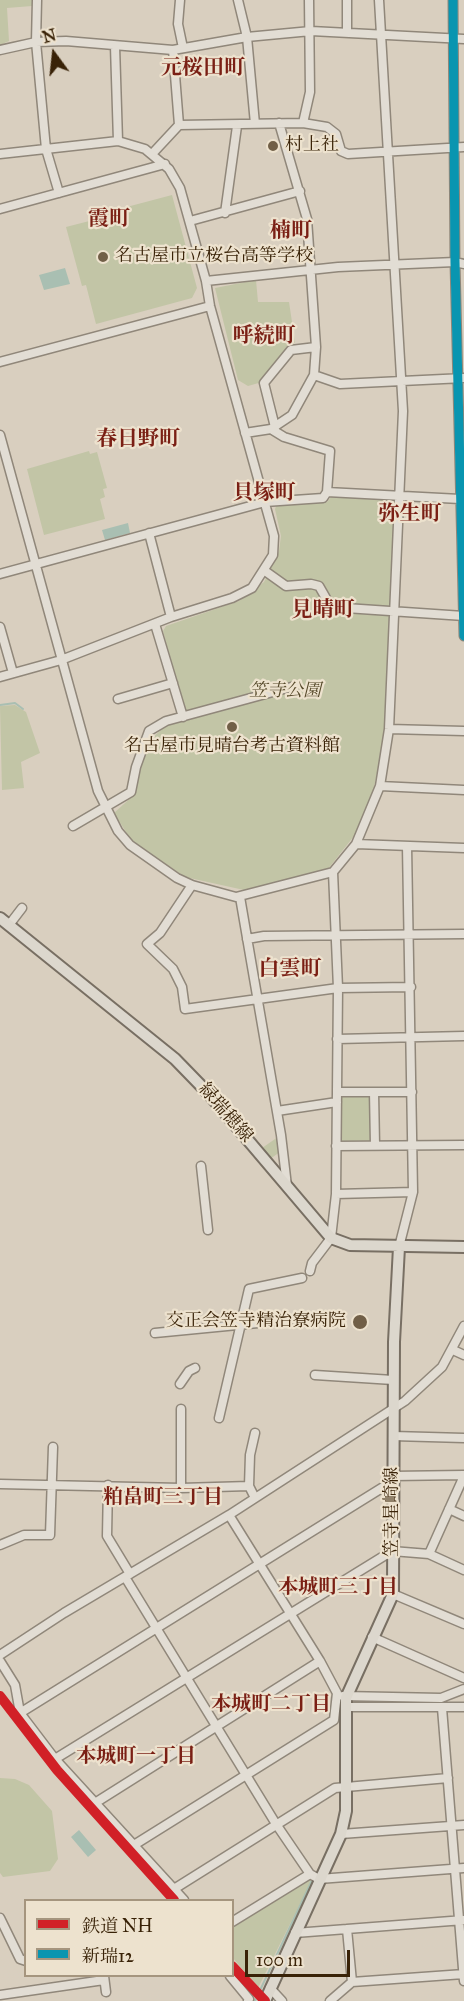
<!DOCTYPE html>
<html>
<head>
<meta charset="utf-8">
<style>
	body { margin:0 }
	#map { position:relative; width:464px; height:2001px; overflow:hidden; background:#d9cfbf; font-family:"IM FELL Great Primer","Noto Serif JP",serif }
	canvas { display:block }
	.legend { position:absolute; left:24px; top:1899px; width:210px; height:78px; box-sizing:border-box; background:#ede2ce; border:2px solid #a5957e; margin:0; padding:8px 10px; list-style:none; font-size:18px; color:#392207 }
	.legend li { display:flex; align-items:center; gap:12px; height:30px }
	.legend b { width:30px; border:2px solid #a5957e }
	.north { position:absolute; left:24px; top:24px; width:60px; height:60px; -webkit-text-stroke:4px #ede2ce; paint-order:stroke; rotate:345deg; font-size:16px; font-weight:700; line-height:24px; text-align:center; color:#392207 }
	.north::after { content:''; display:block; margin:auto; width:21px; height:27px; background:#392207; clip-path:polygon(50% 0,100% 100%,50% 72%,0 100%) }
	.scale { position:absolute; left:245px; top:1950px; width:105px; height:27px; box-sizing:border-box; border:3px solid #392207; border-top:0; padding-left:8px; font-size:18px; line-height:21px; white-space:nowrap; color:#392207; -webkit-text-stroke:4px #ede2ce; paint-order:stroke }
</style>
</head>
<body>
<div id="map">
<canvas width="464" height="2001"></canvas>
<ul class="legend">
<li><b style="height:8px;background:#d12027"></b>鉄道 NH</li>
<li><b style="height:8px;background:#0995b0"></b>新瑞12</li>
</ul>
<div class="north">N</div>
<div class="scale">100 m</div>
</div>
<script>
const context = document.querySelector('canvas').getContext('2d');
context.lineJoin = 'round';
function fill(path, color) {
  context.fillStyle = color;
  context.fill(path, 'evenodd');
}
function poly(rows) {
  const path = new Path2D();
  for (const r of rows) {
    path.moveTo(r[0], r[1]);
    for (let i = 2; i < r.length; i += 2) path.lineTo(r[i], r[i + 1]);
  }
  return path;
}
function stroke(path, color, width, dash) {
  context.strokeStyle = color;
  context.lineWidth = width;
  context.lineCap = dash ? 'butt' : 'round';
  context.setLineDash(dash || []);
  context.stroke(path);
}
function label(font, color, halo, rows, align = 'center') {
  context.font = font + ' "IM FELL Great Primer","Noto Serif JP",serif';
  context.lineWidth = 4.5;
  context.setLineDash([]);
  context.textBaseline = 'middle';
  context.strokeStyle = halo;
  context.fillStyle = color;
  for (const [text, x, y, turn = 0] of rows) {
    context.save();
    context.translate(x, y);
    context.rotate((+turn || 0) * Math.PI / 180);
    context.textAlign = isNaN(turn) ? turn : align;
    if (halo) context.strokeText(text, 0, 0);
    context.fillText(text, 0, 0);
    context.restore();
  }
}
fill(poly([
	[0,0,32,0,32,6,7,8,9,41,0,45],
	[172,195,197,288,192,298,96,324,86,285,82,286,66,227,105,217,104,213],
	[256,280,258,302,289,302,295,342,262,382,248,386,238,380,215,288],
	[89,451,90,454,97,452,107,488,103,489,105,497,100,499,105,519,44,535,27,469],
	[332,496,397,500,386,729,372,797,354,836,328,869,244,890,185,877,131,840,114,813,135,794,146,744,165,726,186,719,163,631,166,626,239,601,264,582,279,551,281,536,275,509,277,504,327,502],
	[15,705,26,712,40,753,21,762,24,788,2,790,0,706],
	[340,1094,373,1094,373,1142,341,1143],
	[278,1137,280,1152,270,1159,262,1148],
	[0,1778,15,1779,29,1785,52,1811,58,1859,50,1871,3,1877,0,1873],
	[310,1877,313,1878,258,1988,233,1958,233,1926]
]), '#c2c5a6');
fill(poly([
	[65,268,70,284,44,290,39,275],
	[128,523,130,533,105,540,102,530],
	[79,1830,96,1850,88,1857,71,1837]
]), '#a9bfb2');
stroke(poly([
	[0,705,15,703,23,709],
	[255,2001,313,1878]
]), '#a9bfb2', 2);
const minor = poly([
	[37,0,36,42,46,149,59,193],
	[180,0,178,24,183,48],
	[238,0,247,37,255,124],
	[453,0,455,262,464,636],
	[347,33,347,0],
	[115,46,118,141],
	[0,50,36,42,66,41,173,50,247,37,311,31,464,39],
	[173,50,179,125],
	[303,123,310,92,309,0],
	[0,154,118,141,145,149,169,169,180,188,206,281,210,306,274,536,273,555,252,588,232,598,171,617,61,660,0,677],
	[152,154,179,125,303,123,327,127,336,134,341,151,348,154,464,147],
	[0,209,165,164],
	[225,213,237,126],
	[190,221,300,191],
	[206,281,338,267,455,262,464,264],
	[0,362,210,306],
	[314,375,340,384,464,378],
	[275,427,264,383,291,350,316,347],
	[245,433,271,429,292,415,314,375,316,347,307,219,279,123],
	[0,435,98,791,118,831,130,845,177,878,192,885,236,897,333,872,356,844,380,786,389,729,403,411,379,0],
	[327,492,460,499],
	[149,533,171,617],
	[265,571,286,586,311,584,319,586,331,607,464,616],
	[0,574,265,502,323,498,327,492,330,451,284,437,271,429],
	[155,624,183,717],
	[0,627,13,673],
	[118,699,173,683],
	[389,729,464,731],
	[380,786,464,790],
	[73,826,131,792,136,767,149,731,166,721,295,686],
	[356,844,464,848],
	[192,885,160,933,147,944,173,969,182,987,185,1009,338,988,411,987],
	[240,897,281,1135,287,1186],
	[9,925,22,908],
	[247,939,264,936,464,934],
	[337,1039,464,1036],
	[337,1092,412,1092],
	[374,1092,375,1145],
	[277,1111,337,1102],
	[336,1146,464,1145],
	[201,1166,208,1230],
	[336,1194,413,1192],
	[399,1247,413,1192,407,846],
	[310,1271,312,1263,331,1238,336,1194,338,988,333,872],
	[155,1333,289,1320],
	[453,1350,464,1355],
	[315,1375,393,1380],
	[180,1384,189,1371,195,1368],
	[181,1409,181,1488],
	[219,1418,249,1289,302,1278],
	[255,1433,250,1455,249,1486,255,1498],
	[393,1436,464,1438],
	[393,1476,464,1475],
	[0,1484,181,1488,249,1486],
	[108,1485,107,1536,130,1574],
	[449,1509,464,1516],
	[0,1545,24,1535,50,1535,53,1447],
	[429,1554,464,1476],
	[125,1577,276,1824,310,1874,319,1879,464,1868],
	[393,1594,464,1624],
	[372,1637,464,1678],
	[0,1655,64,1613,229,1515,405,1401,442,1367,464,1326],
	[0,1661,15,1685,20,1713,55,1759,184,1900],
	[343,1696,441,1698,464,1689],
	[346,1707,464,1707],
	[442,1708,464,1981],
	[20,1713,393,1481],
	[55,1759,392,1551,429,1554,464,1570],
	[95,1803,320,1661],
	[341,1834,464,1825],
	[134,1845,334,1720,337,1693,320,1661,229,1515],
	[174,1889,335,1788,448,1778],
	[0,1918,20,1959,26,1961],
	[232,1922,310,1874],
	[347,1929,352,1982],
	[295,1933,464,1920],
	[104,1976,106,1992],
	[230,1976,249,1999,248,2001],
	[270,1988,282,2001],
	[0,1995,104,1980],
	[330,2001,352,1982,464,1974]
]);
const major = poly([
	[0,918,175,1059,208,1093,331,1238,350,1245,464,1247],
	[265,2001,341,1834,346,1811,346,1698,393,1594,394,1342,399,1247]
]);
stroke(minor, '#90877a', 11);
stroke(major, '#786f63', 14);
stroke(minor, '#e2ddd4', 8);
stroke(major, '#dcd7cd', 10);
stroke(poly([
	[453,0,455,262,464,636]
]), '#0995b0', 9);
stroke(poly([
	[0,1696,57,1770,174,1900],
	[232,1966,265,2001]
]), '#d12027', 10);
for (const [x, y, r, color] of [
	[273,146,6,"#715f47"],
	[103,257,6,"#715f47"],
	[232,727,6,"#715f47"],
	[360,1322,8,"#715f47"]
]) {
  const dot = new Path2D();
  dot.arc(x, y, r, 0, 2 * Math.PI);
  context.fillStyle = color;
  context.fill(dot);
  stroke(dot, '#ede2ce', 2);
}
label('18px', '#392207', '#ede2ce', [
	["村上社",285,146],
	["名古屋市立桜台高等学校",115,257],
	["名古屋市見晴台考古資料館",232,747,"center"],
	["交正会笠寺精治寮病院",346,1322,"right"]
], 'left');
label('italic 18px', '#56492a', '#ede2ce', [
	["笠寺公園",285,692]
]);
label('18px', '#392207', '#ede2ce', [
	["緑瑞穂線",225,1113,49],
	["笠寺星崎線",393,1512,-90]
]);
label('bold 20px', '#7a1f14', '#ede2ce', [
	["粕畠町三丁目",163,1498],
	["本城町三丁目",338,1588],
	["本城町二丁目",271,1705],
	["本城町一丁目",136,1757]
]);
label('bold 21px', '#7a1f14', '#ede2ce', [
	["元桜田町",203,69],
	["霞町",109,220],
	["楠町",291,232],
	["呼続町",264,337],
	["春日野町",138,440],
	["貝塚町",264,494],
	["弥生町",410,515],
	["見晴町",323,611],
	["白雲町",290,970]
]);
</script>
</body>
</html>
